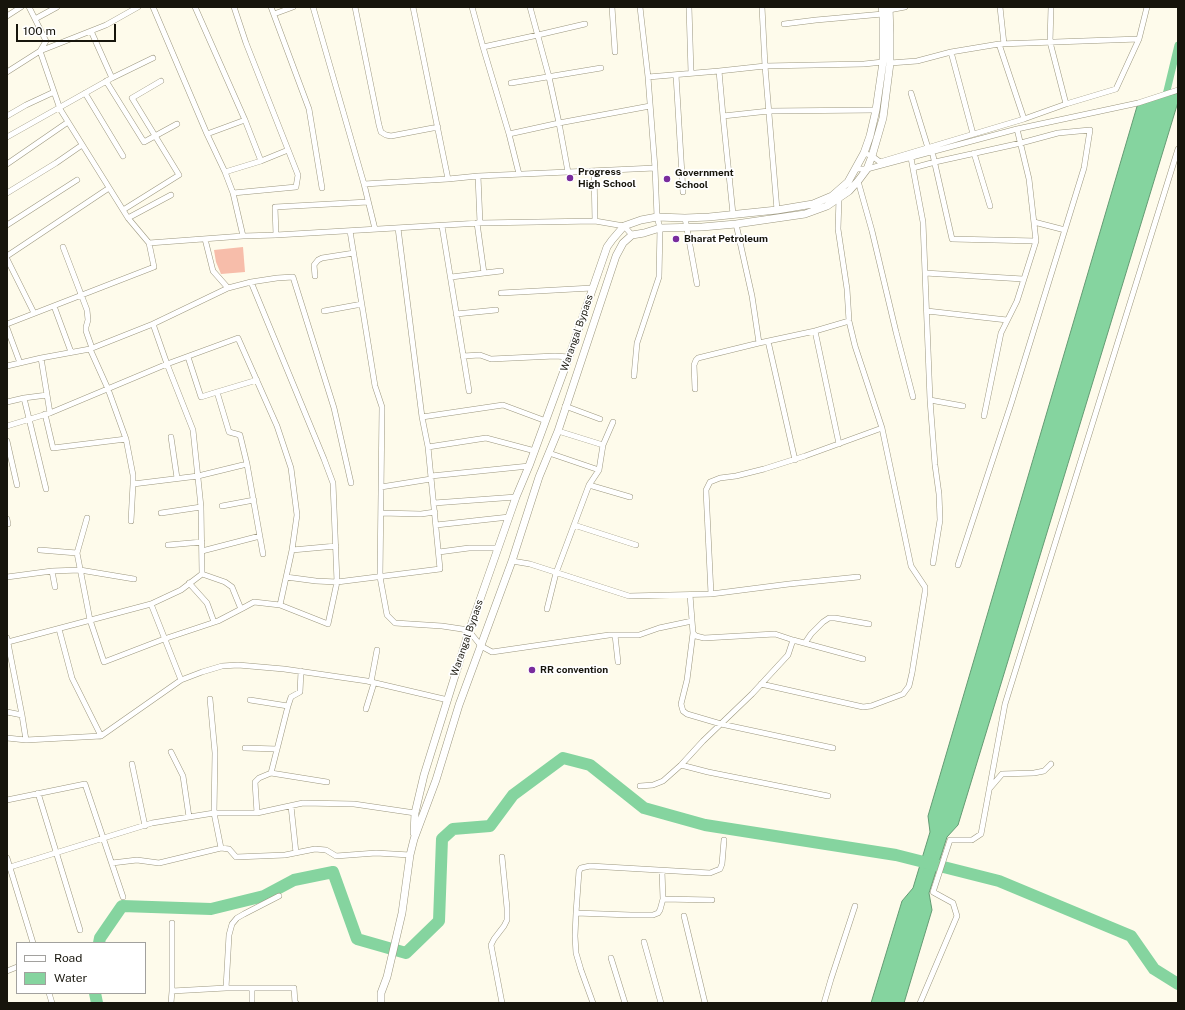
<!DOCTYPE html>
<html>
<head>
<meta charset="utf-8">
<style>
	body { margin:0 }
	#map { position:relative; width:1185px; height:1010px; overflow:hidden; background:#fefbeb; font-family:"Public Sans",sans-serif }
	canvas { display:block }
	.frame { position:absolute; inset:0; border:8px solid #17150c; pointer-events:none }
	.legend { position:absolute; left:16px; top:942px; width:130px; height:52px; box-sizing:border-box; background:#fff; border:1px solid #a2a19e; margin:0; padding:5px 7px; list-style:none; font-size:12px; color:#17150c }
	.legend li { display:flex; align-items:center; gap:8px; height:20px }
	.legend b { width:20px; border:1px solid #a2a19e }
	.scale { position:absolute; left:16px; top:24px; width:100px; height:18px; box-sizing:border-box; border:2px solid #17150c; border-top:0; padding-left:5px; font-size:12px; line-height:14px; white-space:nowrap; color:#17150c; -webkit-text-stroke:3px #fff; paint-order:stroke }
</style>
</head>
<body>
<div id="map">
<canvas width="1185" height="1010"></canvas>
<div class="frame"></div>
<ul class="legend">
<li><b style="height:5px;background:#fff"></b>Road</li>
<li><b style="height:11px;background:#85d49f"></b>Water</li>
</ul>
<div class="scale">100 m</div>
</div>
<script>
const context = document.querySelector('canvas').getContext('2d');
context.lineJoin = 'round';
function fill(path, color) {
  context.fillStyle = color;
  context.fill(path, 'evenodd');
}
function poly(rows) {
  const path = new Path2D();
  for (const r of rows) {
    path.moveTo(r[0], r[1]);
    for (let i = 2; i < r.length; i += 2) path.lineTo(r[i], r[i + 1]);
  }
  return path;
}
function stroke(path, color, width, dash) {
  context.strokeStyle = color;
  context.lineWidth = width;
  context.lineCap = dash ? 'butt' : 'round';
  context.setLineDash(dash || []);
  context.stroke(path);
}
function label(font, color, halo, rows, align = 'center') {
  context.font = font + ' "Public Sans",sans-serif';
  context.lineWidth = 3.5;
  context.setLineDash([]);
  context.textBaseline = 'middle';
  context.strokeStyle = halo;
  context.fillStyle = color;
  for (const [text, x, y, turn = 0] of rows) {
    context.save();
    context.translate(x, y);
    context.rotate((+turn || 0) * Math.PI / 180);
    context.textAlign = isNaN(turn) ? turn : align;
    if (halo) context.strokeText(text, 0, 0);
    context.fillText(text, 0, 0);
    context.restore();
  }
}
fill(poly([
	[243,247,245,272,221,274,216,262,214,250]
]), '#f7bdaa');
const water = poly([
	[1178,93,1178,102,958,825,947,837,929,893,932,910,904,1003,871,1003,902,901,913,888,930,832,928,816,1138,103,1178,93]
]);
fill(water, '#85d49f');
stroke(water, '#649b73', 1);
stroke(poly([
	[1165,99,1178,45]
]), '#85d49f', 7);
stroke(poly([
	[99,943,100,938,122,906,211,909,264,896,294,880,333,872,357,939,406,953,439,921,442,839,453,829,490,826,513,795,563,758,590,765,644,808,705,825,896,855,999,881,1131,936,1154,969,1178,984],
	[95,993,97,1003]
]), '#85d49f', 12);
const minor = poly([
	[29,7,46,41,40,51],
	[153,7,207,134,225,172,233,193,243,236],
	[195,7,245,120,261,161],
	[271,7,309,109,322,188],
	[313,7,364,184,375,229],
	[355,7,379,125,381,132,386,135,391,136,438,127],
	[413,7,448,179],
	[472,7,483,47,538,35,585,24],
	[530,7,549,77,559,123,568,172,655,168],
	[612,7,615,52],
	[689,7,691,73],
	[762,7,765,66,777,210],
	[1000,7,1004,44],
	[1051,7,1050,42,1066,104],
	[889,10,905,7],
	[274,14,293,7],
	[7,16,21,7],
	[35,19,57,7],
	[784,24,816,20,883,14],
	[91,31,112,78,153,58],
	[999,44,1024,119],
	[483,47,509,134,519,174],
	[40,51,60,109,128,218,149,243,243,236,276,235,480,223,595,221,624,226,632,235],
	[951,52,973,134],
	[890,63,917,61,951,52,999,44,1139,39],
	[719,71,765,66,864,64,883,62],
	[7,72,40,51,106,25,138,7],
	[676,75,683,192],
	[648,77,719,71,723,116,733,214],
	[106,81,144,142,177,124],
	[511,83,601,68],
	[85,93,123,156],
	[911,93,928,148],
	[7,116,26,105,54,92],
	[723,116,769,111,876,110],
	[207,134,245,120],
	[509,134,559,123,650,106],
	[7,137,112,78],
	[932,151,952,239,1036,241],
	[864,153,872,156,880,162,1024,119,1066,104,1116,89,1139,39,1147,7],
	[974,153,990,206],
	[911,158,923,222,930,400,935,465,939,494,940,520,933,563],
	[7,164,68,122],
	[913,168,935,162,1021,143,1058,133,1090,130,1084,168,1011,404,958,565],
	[856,169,867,169,1017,129,1138,103,1178,90],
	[594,171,595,221],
	[225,172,261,161,288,150],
	[478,176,480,223],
	[858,181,872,231,896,332,913,397],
	[364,184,448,179,478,176,568,172],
	[7,193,56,163,82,145],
	[233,193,296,187,298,175,246,43,234,7],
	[123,210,179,175,132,98,161,81],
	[128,218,171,195],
	[685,218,697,284],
	[1034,222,1065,230],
	[477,223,484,273],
	[736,224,752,296,759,343,815,331,849,321],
	[7,225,77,180],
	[442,226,469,391],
	[350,231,375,386,382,407,380,577,387,615,395,623,442,626,462,629,469,631,481,646,492,652,609,635,639,635,659,628,692,621],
	[276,235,275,207,368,202],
	[205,239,213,271,228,288],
	[63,247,87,310,88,320,86,327,86,331,92,348],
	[7,256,109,188],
	[7,259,34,313],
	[925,273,1023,279],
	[315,276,314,265,318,260,322,258,354,253],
	[451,277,501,271],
	[501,293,592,288],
	[54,306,71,352],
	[324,311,362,304],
	[927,311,1007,320],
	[456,314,496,310],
	[7,324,154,267,149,243],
	[7,328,20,363],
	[815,331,839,444],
	[768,341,795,460],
	[90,349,108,389,126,439,133,475,133,484,131,521],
	[463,356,480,355,491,359,555,356,569,357],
	[188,357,201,397,217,392,229,432,240,435,247,464,263,554],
	[41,358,50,413],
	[7,366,41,358,90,349,153,324,228,288,251,282,277,278,293,277,334,408,351,483],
	[634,376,637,343,659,277,660,228,657,217,655,168,648,77,640,7],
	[695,389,694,365,696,360,698,358,759,343],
	[217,392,257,380],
	[24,398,47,395],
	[930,400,963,406],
	[7,402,24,398,46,489],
	[565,406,600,419],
	[45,414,53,448,126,439],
	[984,416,1001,333,1017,301,1036,241,1029,179,1017,129],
	[422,417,503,405,546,421],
	[7,426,50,413,167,364,238,338,277,426,291,468,297,515,292,550,280,605],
	[558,431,603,445],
	[171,437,177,478],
	[7,441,17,485],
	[428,447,486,438,535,451],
	[549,453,599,470],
	[431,476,529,466],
	[133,484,198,476,247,464],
	[589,485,599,470,603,445,613,422],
	[381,487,431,479],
	[434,503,516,497],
	[222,506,254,500],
	[161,513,201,507],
	[381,513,421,514,435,512],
	[87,518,77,553,90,620,104,662,164,639,218,621,243,608,254,602,280,605,328,624,337,582,333,483,324,459,251,282],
	[7,519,8,524],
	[436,525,509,517],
	[574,525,636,545],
	[168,545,202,542],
	[40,550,77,553],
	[292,550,336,546],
	[202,551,260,536],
	[439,552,469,548,498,548],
	[512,561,530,564,629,596,711,594,789,584,858,577],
	[52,571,55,587],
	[202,574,225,582,232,587,241,609],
	[7,577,52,571,80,570,134,579],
	[286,577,316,581,337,582,440,569,428,447,422,417,398,228],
	[189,583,207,603,214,622],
	[711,594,706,490,710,482,720,478,736,476,764,469,805,456,882,428],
	[690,595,693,633,696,636,704,638,775,634,793,640,788,655,752,694,703,741,681,765,708,772,828,796],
	[151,604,181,680],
	[547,609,556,573,589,485,630,497],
	[59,629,72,678,101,736],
	[693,633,687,680,681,704,683,711,687,714,721,724,833,748],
	[615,635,618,662],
	[7,638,22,715,26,740],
	[793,640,863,659],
	[8,642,151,604,181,590,202,574,201,507,193,430,167,364,153,324],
	[805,643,811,634,823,622,829,618,835,618,869,624],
	[371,682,377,650],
	[761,684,863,707,871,706,903,694,909,686,912,673,925,592,925,587,911,566,882,428,855,346,849,321,847,289,838,229,839,198],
	[250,700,288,706,271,773,259,778,255,782,257,813],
	[288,706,291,697,300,692,301,671],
	[366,709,374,683],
	[7,712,22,715],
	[7,738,26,740,101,736,181,680,202,672,222,666,238,665,284,669,367,681,448,700],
	[245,748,277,749],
	[171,752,183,776,189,817],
	[132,764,145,826],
	[271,773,327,782],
	[640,786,653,785,663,781,681,765],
	[990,788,1002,774,1034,773,1044,771,1051,764],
	[38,793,80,930],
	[7,800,85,784,123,897],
	[291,806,296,853],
	[221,848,229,849,236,857,285,855,315,849,326,850,336,856,376,853,410,855],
	[502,857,507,908,507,920,504,926,494,939,491,945,502,1003],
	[7,858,33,943],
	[112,863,137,860,159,863,221,848,214,813,215,753,210,699],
	[7,868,152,823,214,813,257,813,303,803,354,804,415,813],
	[663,899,712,900],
	[576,913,579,871,581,868,590,866,710,873,720,869,722,864,724,840],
	[684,916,705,1003],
	[172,923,172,991],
	[644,942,661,1003],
	[611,958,625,1003],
	[7,971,17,967],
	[226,988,229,935,232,924,237,918,244,914,279,896],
	[252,988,252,1003],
	[49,993,52,1003],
	[171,1003,172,991,226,988,294,988,295,1003,296,1003],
	[593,1003,581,970,576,953,575,936,576,913,631,915,653,915,658,913,660,910,663,899,662,871],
	[824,1003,831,979,855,906],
	[920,1003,957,916,953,903,933,892,950,840,972,840,981,834,1005,704,1178,149]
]);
const secondary = poly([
	[414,833,415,813,424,775,469,631,516,497,529,466,569,357,607,247,612,240,624,226,641,220,657,217,685,218,709,217,777,210,813,204,832,196,848,182,864,153,870,136,876,110,883,62,883,14,882,7],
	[381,1003,381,993,387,977,402,913,410,855,414,839,436,780,459,705,512,561,539,477,558,431,616,256,623,243,632,235,644,233,660,228,702,227,736,224,805,214,827,206,849,191,858,181,867,169,872,156,883,118,890,63,890,34,889,7]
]);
stroke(minor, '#9c977f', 6);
stroke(secondary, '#9c977f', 8);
stroke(minor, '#fff', 5);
stroke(secondary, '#fff', 7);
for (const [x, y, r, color] of [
	[570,178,4,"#792c9d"],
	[667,179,4,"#792c9d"],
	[676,239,4,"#792c9d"],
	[532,670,4,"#792c9d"]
]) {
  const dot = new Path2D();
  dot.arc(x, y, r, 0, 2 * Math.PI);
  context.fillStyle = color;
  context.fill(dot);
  stroke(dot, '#fff', 1.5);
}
label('bold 10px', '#17150c', '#fff', [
	["Progress",578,172],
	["High School",578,184],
	["Government",675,173],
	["School",675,185],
	["Bharat Petroleum",684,239],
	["RR convention",540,670]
], 'left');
label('10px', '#17150c', '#fff', [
	["Warangal Bypass",577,333,-71],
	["Warangal Bypass",467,638,-71]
]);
</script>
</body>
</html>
